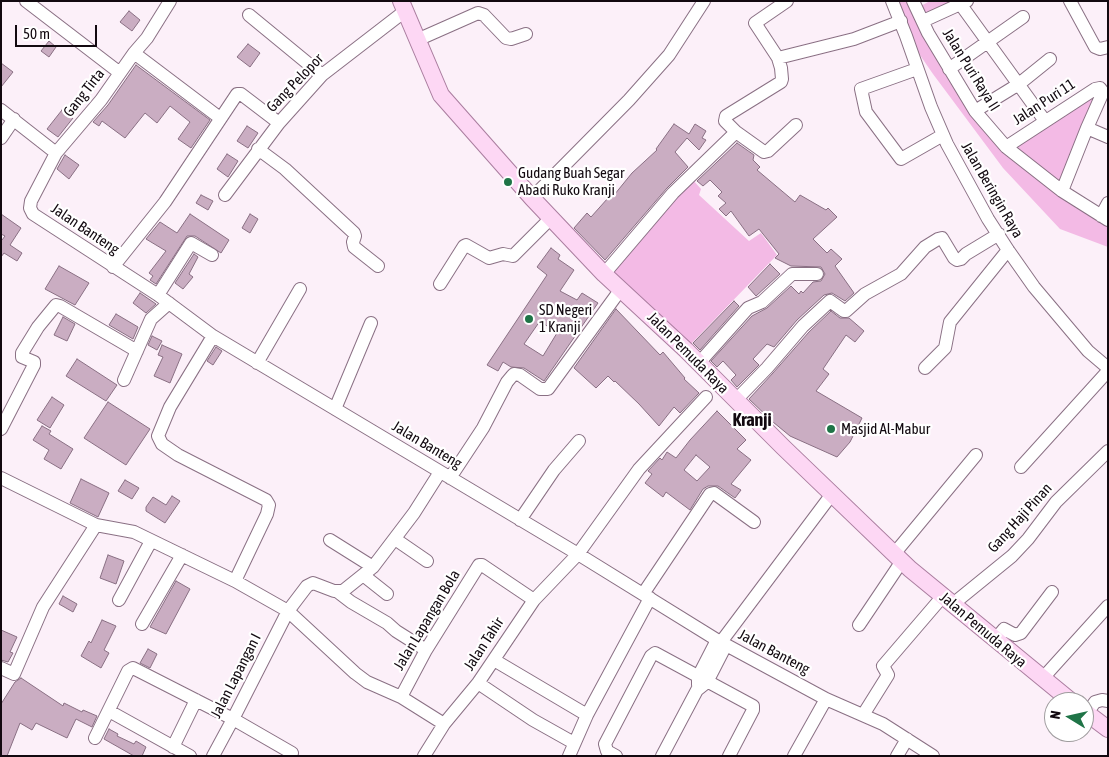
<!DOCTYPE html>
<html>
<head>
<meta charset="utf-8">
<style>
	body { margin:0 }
	#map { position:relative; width:1109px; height:757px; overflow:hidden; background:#fcf0f9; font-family:"Asap Condensed",sans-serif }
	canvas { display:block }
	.frame { position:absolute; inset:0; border:2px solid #120910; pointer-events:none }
	.north { position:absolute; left:1044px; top:692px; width:50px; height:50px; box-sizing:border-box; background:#fff; border:1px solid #a09d9f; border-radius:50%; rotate:279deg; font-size:14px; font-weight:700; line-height:20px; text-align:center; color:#120910 }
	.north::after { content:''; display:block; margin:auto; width:18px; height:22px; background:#1f7447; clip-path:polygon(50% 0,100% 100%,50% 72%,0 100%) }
	.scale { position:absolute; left:15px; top:25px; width:82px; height:22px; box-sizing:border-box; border:2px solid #120910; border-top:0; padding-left:6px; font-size:15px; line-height:18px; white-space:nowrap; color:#120910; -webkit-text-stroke:4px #fff; paint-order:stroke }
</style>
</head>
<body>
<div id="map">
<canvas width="1109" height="757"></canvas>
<div class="frame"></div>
<div class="north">N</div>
<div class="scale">50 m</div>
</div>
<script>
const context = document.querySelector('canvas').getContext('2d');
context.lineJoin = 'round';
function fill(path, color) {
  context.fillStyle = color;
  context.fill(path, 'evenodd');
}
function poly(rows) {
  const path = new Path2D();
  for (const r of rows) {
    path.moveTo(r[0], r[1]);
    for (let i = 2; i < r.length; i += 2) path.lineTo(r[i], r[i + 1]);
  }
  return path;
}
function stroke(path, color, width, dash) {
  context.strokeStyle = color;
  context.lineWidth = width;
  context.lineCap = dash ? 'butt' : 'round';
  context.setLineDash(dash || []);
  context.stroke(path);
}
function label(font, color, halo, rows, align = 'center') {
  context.font = font + ' "Asap Condensed",sans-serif';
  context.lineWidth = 4.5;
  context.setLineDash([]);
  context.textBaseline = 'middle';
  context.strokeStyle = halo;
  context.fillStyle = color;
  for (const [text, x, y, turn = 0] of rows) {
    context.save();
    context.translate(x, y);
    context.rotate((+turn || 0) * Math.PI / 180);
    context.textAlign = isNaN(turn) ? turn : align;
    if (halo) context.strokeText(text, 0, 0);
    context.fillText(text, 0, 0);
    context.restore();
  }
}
fill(poly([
	[896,1,911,1,1004,149,1108,224,1108,247,1060,229,1003,168,933,74,913,45],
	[930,1,964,1,923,20,917,8],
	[1097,90,1061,187,1010,148],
	[692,179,701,189,699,195,749,241,761,233,777,255,688,347,609,273]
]), '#f3bae5');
const building = poly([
	[129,11,140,20,132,31,120,22,129,11],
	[49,41,56,47,49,57,41,51,49,41],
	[248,44,260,53,250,67,237,57,248,44],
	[1,63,13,72,1,87,1,63],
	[136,65,210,120,191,148,178,139,190,122,170,106,157,123,145,113,125,138,102,121,99,126,93,122,108,105,136,65],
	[62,110,73,118,58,137,47,129,62,110],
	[674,124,689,134,695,124,706,131,702,138,706,140,699,150,687,138,675,152,688,167,667,188,605,260,574,228,587,213,591,217,608,198,610,200,632,173,657,150,656,149,674,124],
	[247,126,258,133,248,148,237,141,247,126],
	[737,143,754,155,753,160,760,167,757,170,795,202,800,195,826,210,828,208,837,217,813,239,827,253,831,249,842,259,835,266,854,293,845,301,832,293,824,295,797,320,774,347,767,344,753,359,759,365,737,387,731,380,736,375,723,361,717,367,711,361,752,316,767,308,791,286,799,294,801,291,803,293,813,282,821,281,825,274,821,267,791,266,775,258,779,254,759,229,749,236,731,211,726,216,719,209,726,203,718,196,722,192,710,180,703,186,697,181,737,143],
	[227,154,238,161,228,177,217,169,227,154],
	[65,155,79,165,69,179,57,169,65,155],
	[201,195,213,201,208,210,196,203,201,195],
	[1,214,21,228,10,245,22,253,17,261,4,253,1,257,1,239,2,240,5,236,1,234,1,214],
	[190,214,229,240,221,253,195,236,187,236,156,284,150,280,153,276,149,273,166,251,146,239,160,222,177,233,190,214],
	[250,214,258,219,250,233,242,228,250,214],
	[551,248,560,255,558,259,574,270,560,291,577,300,582,293,598,303,544,381,524,368,511,367,503,362,498,371,487,365,547,275,537,267,551,248],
	[540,321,557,333,543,356,524,344,540,321],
	[194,254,198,257,189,274,193,277,183,289,175,283,194,254],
	[770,264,780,274,756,296,748,287,770,264],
	[59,266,89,283,75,305,45,289,59,266],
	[140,293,156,304,146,313,133,303,140,293],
	[734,301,739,306,700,350,693,343,734,301],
	[616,309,660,355,663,352,685,378,684,379,699,393,680,413,674,407,659,426,639,404,615,381,614,382,608,376,596,388,574,368,616,309],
	[831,311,840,318,849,318,864,331,855,342,846,335,823,369,829,374,816,391,862,418,850,442,837,457,790,436,773,422,749,399,773,373,809,332,831,311],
	[116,314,138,327,133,339,109,325,116,314],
	[63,317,75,324,67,341,54,335,63,317],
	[152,336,162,341,157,350,148,345,152,336],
	[162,345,182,354,170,383,154,376,163,357,158,355,162,345],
	[216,347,222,351,213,365,207,361,216,347],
	[77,359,117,385,106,401,66,376,77,359],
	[52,397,64,405,50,428,37,420,52,397],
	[108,402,150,429,126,465,84,438,108,402],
	[717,411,746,440,737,449,751,460,731,484,741,490,735,498,718,486,708,486,703,489,690,510,666,492,663,497,645,483,652,474,648,471,660,458,662,460,667,452,676,458,690,440,717,411],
	[696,455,710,467,697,481,684,470,696,455],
	[42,426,51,431,49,434,73,449,61,469,44,459,49,450,33,440,42,426],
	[81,479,109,493,98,517,70,503,81,479],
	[125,480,139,488,132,499,118,491,125,480],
	[172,496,180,501,165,523,146,511,146,507,153,497,166,505,172,496],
	[108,555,124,561,116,584,100,578,108,555],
	[176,581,190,589,166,634,150,627,176,581],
	[63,596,77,604,73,612,59,604,63,596],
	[102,620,116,626,104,650,109,653,101,668,81,656,89,641,91,643,102,620],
	[1,630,17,637,10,652,13,653,8,662,1,660,1,630],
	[148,649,157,654,150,668,140,663,148,649],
	[21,678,63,706,64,703,82,712,83,710,97,716,92,727,76,719,67,738,36,723,32,730,20,723,7,756,1,756,1,704,15,682,21,678],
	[109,729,118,734,117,736,134,744,136,741,146,747,142,756,134,756,104,739,109,729]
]);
fill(building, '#caadc2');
stroke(building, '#896f83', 1);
const minor = poly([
	[26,1,120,73],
	[892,1,906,36,931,107,947,144,988,219,1008,250,1034,287,1088,351,1108,368],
	[913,1,928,33,975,111,1006,147,1062,191,1108,220],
	[1070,1,1095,47,1100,49,1108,47],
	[961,5,1045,121],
	[249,15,322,75],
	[923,21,967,1],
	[417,40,478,13,484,15,506,38,511,39,526,34],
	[134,53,220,118],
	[778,58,854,39,901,21],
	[917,69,861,89,866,112,901,159,943,135],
	[949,69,1023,17],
	[1,110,56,153,31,201,30,208,33,214,158,295,213,336,578,554,717,640,826,699,883,724,933,756],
	[975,111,1019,84,1050,59],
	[1087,128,1108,137],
	[736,132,764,152,768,151,796,125],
	[1,138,14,119],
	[1006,147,1095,89,1100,88,1103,92,1087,128,1062,191],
	[258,149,285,169,354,233,355,236,353,242,354,247,378,266],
	[56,153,101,100,134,53,147,38,170,1],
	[225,195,279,123,322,75,405,11],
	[532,198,629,100,669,55,704,1],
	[1101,216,1108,203],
	[113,267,165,202,237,94,241,94,279,123],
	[604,274,673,193,736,132,725,121,726,116,781,82,782,79,781,68,778,58,755,23,787,1],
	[440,284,464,246,466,245,489,258,503,254,513,256,551,218],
	[158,295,191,243,212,255],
	[213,336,170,407,158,436,162,444,178,455,266,500,269,505,267,514,235,581],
	[257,363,300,289],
	[699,363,748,308,762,302,792,274,817,274],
	[925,368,945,348,950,322,1008,250],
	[124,380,151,319,169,303],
	[735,401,767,368,803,326,830,301,844,311,846,311,865,294,901,274,925,247,938,239,942,238,954,258,957,260,961,259,966,254,999,234],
	[335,409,371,323],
	[1,429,34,365,34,362,22,357,22,353,38,327,56,305,60,306,137,351],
	[1021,467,1108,371],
	[1,478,96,525,134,532,235,581,288,611,355,673,367,682,401,697,444,724],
	[450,478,483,428,507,382,512,376,514,374,520,375,540,389,548,389,621,289],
	[520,520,554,470,579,441],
	[395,539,427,561],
	[330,540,373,567],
	[894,554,976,455],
	[363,575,387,594],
	[338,592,351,602,387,623,396,631,426,650],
	[643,594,710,494,714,493,754,522],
	[119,600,151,541],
	[953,604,1012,556,1028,539,1056,502,1108,451],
	[142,624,182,555],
	[859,625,902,561],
	[995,640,1004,629,1015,635,1021,633,1052,592],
	[721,642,832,494],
	[494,660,587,715],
	[1,668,14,674,43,607,96,525],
	[1042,679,1108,606],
	[478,683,533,720,574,743],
	[698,685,698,677,717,640],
	[401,697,426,650,479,565,482,565,534,600],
	[109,711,190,756],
	[1087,713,1095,702,1102,700,1108,701],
	[863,715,888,675,883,666,943,596],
	[95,738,128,671,133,668,233,719,292,753],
	[173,747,196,700],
	[213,756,233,719,288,611,307,586,313,583,334,591,343,591,373,567,414,513,440,472],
	[424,756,444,724,478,683,534,600,578,554,639,469,706,397],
	[569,756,587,715,650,598],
	[616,756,607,751,605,744,651,656,655,653,753,706,753,710,729,756],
	[662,756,697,690,707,682,726,645],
	[794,756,826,699],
	[897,756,907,739]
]);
const major = poly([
	[401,1,441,95,532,198,604,274,686,350,783,447,910,569,1072,702],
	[1084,711,1108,729]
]);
stroke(minor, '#8a7084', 14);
stroke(major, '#aa7d9f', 18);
stroke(minor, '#fff', 12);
stroke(major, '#fdd7f4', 16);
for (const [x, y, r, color] of [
	[508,182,5,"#1f7447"],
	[529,319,5,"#1f7447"],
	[831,429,5,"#1f7447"]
]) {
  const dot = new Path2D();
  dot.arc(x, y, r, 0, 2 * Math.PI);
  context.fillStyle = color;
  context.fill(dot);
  stroke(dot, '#fff', 2);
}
label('15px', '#120910', '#fff', [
	["Jalan Puri Raya II",971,70,58],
	["Gang Pelopor",295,83,-46],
	["Gang Tirta",84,93,-52],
	["Jalan Puri 11",1044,102,-33],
	["Jalan Beringin Raya",992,190,60],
	["Jalan Banteng",85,229,34],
	["Jalan Pemuda Raya",688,353,45],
	["Jalan Banteng",427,445,31],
	["Gang Haji Pinan",1020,518,-48],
	["Jalan Lapangan Bola",427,620,-59],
	["Jalan Pemuda Raya",983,630,40],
	["Jalan Tahir",484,644,-57],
	["Jalan Banteng",774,652,28],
	["Jalan Lapangan I",236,676,-63]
]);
label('15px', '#120910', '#fff', [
	["Gudang Buah Segar",518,173],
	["Abadi Ruko Kranji",518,190],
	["SD Negeri",539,310],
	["1 Kranji",539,327],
	["Masjid Al-Mabur",841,429]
], 'left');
label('bold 18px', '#120910', '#fff', [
	["Kranji",752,420]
]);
</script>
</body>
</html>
